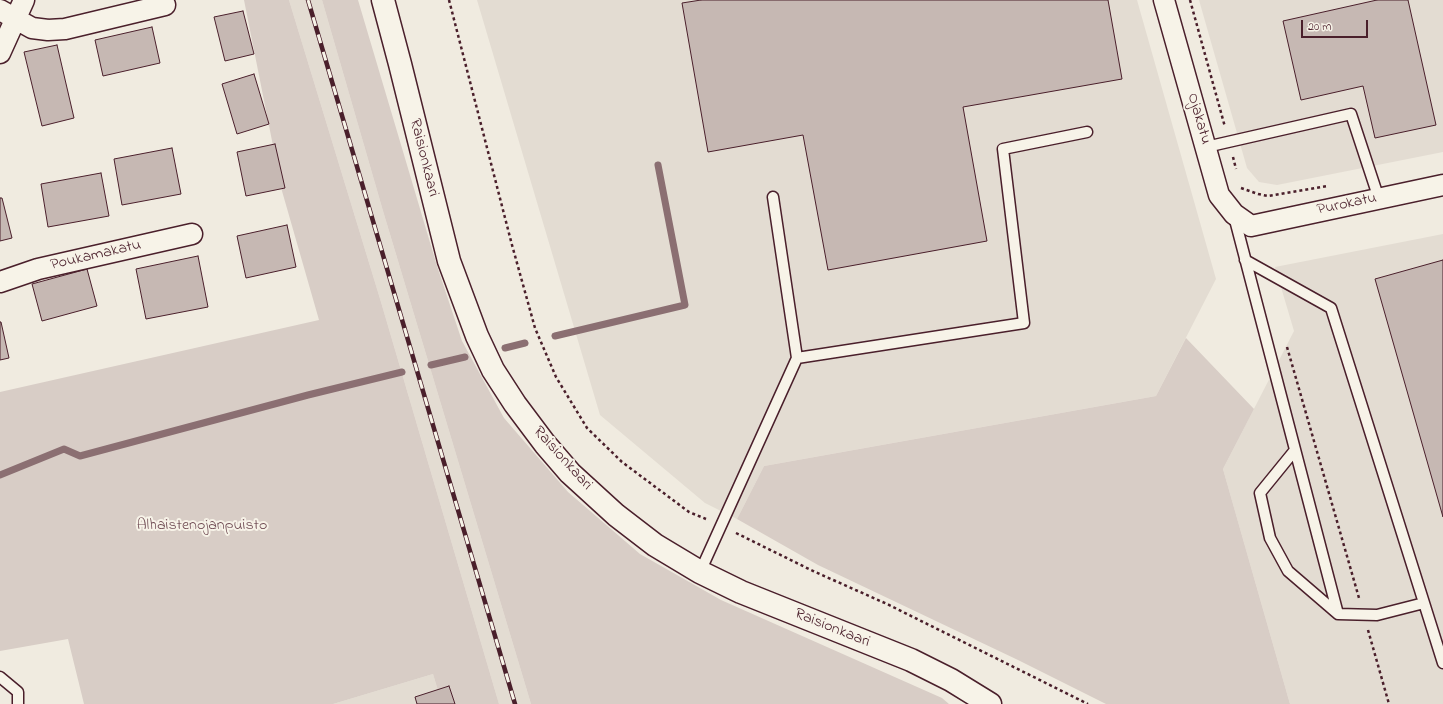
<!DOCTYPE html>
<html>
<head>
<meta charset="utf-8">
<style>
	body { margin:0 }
	#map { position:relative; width:1443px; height:704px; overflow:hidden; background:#f0ebe0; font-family:"Indie Flower",sans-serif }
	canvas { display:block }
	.scale { position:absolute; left:1301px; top:20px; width:67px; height:18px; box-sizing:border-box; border:2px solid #4a1f2b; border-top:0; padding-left:5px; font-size:12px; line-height:14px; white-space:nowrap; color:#4a1f2b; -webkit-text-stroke:3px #f7f3e8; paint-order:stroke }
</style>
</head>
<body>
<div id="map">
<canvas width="1443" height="704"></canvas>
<div class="scale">20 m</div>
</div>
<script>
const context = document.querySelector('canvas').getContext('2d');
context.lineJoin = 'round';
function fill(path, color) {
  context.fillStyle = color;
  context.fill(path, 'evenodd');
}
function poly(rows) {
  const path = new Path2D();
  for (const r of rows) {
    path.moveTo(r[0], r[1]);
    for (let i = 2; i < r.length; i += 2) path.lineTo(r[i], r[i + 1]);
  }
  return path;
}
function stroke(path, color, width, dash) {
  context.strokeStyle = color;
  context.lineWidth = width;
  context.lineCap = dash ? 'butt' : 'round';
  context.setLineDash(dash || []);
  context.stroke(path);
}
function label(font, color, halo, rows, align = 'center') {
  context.font = font + ' "Indie Flower",sans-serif';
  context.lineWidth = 4;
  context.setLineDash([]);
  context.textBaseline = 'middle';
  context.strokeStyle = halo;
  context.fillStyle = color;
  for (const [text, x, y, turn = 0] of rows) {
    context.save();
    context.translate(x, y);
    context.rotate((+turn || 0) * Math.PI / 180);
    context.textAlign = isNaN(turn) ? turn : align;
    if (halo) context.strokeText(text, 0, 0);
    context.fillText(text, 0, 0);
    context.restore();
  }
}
fill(poly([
	[289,0,322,0,383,211,531,704,499,704,381,302],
	[477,0,1137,0,1216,279,1156,396,764,466,737,519,705,503,600,415],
	[1199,0,1443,0,1443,152,1277,185,1259,182,1247,168],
	[1443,234,1443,704,1290,704,1223,469,1294,331,1275,267],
	[433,674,442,704,333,704]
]), '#e3dcd2');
fill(poly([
	[244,0,289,0,381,302,499,704,442,704,433,674,333,704,84,704,68,639,0,651,0,392,319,320,282,191],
	[322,0,358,0,437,266,462,341,504,418,568,492,640,554,721,600,942,698,949,704,531,704,383,211],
	[1186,338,1254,409,1223,469,1290,704,1106,704,1018,660,818,565,737,519,764,466,1156,396]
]), '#d8cdc6');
stroke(poly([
	[555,336,685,305,658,165],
	[505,348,525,343],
	[431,365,465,357],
	[0,475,64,449,80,456,308,395,402,372]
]), '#8b6f72', 7);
const building = poly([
	[701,0,1108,0,1122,79,963,107,987,241,828,270,803,135,708,152,682,3,701,0],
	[1377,0,1408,0,1436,125,1375,138,1363,86,1301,100,1283,21,1377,0],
	[243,11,254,54,225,61,214,17,243,11],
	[152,27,160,63,103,76,95,40,152,27],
	[57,45,74,118,42,126,24,52,57,45],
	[254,74,269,124,237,134,222,84,254,74],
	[275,144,285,188,246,196,237,152,275,144],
	[172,148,181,194,122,205,114,159,172,148],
	[101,173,109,216,48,227,41,184,101,173],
	[0,198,2,198,12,238,0,241,0,198],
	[287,225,296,267,246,278,237,236,287,225],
	[198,256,208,307,146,319,136,269,198,256],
	[1443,260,1443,517,1375,279,1443,260],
	[87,269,97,306,42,321,32,284,87,269],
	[0,322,1,322,9,358,0,360,0,322],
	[449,686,455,704,417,704,415,697,449,686]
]);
fill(building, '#c6b8b3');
stroke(building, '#4a1f2b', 1);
const service = poly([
	[1206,147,1351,114,1379,199],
	[773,197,797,358],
	[1234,216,1338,614],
	[1245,260,1331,308,1443,663],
	[1295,450,1260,493,1270,538,1288,571,1338,614,1377,615,1424,603],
	[700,572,797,358,1024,323,1003,149,1087,132],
	[0,677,18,692,18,704]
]);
const minor = poly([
	[1164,0,1219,195,1234,214,1251,226,1443,185],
	[0,10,32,28,48,30,65,29,165,5],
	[0,53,24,0],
	[0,282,38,269,192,234]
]);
const secondary = poly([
	[383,0,400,64,449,261,477,336,493,370,515,404,545,444,570,473,616,515,655,545,700,572,741,592,911,660,951,680,990,704]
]);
stroke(service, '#4a1f2b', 13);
stroke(minor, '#4a1f2b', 23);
stroke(secondary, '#4a1f2b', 25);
stroke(poly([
	[449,0,512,245,535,328,556,377,587,428,622,462,689,512,706,519],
	[1190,0,1225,127],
	[1233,157,1236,169],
	[1241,188,1258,194,1268,196,1328,186],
	[1287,347,1359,598],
	[736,533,813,571,887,604,1088,704],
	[1368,630,1389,704]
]), '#4a1f2b', 2.5, [3, 3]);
stroke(service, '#f7f3e8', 10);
stroke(minor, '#f7f3e8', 20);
stroke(secondary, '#f7f3e8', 22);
const rail = poly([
	[308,0,515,704]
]);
stroke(rail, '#4a1f2b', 4.5);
stroke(rail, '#f7f3e8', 3, [9]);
label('16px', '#4a1f2b', '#f7f3e8', [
	["Ojakatu",1198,119,74],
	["Raisionkaari",423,158,76],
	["Purokatu",1347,205,-12],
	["Poukamakatu",96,256,-13],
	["Raisionkaari",562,459,48],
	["Raisionkaari",832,629,22]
]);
label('16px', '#6e4a52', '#f7f3e8', [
	["Alhaistenojanpuisto",202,526]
]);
</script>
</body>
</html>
